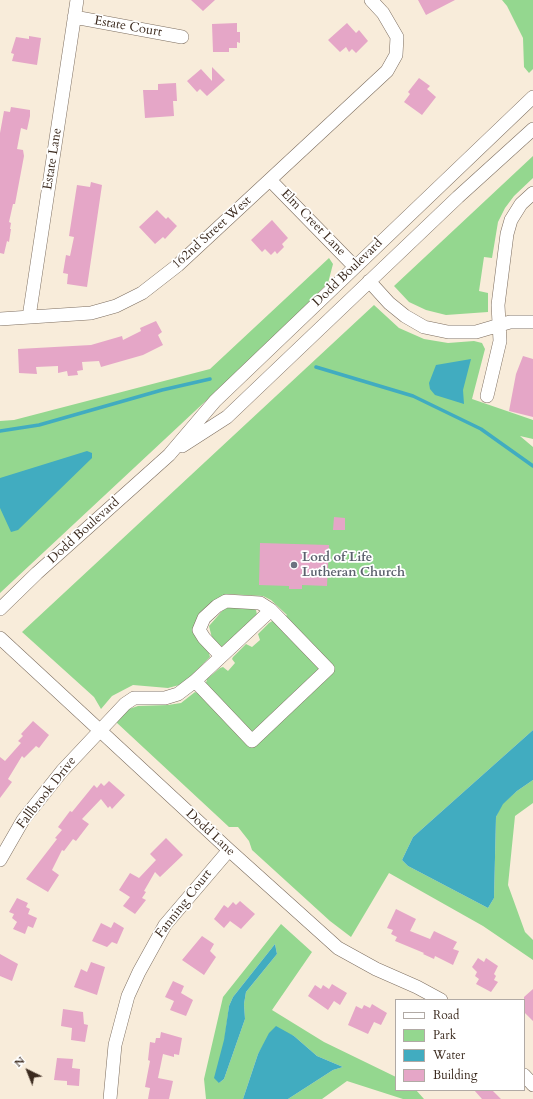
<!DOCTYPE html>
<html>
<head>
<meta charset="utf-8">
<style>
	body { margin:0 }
	#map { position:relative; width:533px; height:1099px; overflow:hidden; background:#f8ecda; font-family:Cardo,serif }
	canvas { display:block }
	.legend { position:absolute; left:395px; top:999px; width:130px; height:92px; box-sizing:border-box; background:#fff; border:1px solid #b1aaa5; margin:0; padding:5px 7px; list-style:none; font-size:12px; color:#3b2a1e }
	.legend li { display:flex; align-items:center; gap:8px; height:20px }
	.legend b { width:20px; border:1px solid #b1aaa5 }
	.north { position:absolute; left:8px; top:1051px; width:40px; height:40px; -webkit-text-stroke:3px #fff; paint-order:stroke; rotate:317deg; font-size:11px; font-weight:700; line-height:16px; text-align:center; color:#3b2a1e }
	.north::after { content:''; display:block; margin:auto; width:14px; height:18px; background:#3b2a1e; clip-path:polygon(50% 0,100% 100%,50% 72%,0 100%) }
</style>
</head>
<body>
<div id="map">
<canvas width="533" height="1099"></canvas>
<ul class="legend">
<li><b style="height:5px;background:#fff"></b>Road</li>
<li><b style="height:11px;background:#94d78f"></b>Park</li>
<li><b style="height:11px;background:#41acc0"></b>Water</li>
<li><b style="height:11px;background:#e5a6c7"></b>Building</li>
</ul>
<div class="north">N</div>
</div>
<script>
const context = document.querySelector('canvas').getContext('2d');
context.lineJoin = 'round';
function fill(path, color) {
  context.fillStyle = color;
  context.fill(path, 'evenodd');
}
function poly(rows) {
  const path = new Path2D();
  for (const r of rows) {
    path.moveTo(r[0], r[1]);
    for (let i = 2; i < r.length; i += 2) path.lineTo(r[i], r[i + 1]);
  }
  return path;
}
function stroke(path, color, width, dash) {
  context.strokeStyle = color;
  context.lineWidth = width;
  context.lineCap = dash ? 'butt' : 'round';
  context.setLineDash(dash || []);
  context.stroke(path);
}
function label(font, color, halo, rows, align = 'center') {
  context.font = font + ' Cardo,serif';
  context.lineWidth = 3.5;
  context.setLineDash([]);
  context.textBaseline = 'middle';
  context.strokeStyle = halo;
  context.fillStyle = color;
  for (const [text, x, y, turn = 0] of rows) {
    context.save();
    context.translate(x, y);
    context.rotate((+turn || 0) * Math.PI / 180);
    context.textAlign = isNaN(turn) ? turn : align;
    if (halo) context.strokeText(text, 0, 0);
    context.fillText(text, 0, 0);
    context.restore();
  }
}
fill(poly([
	[502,0,533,0,533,69,529,73,524,67,523,38,507,6],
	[533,156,533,178,514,196,505,208,498,222,492,258,484,257,479,291,488,293,488,312,446,315,426,310,409,302,394,286],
	[329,258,333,264,328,283,270,341,0,593,0,421,14,420,210,369],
	[374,305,399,328,424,339,448,343,474,341,482,343,485,349,472,399,533,420,533,439,520,436,533,447,533,730,413,837,402,860,408,866,488,908,494,898,496,817,502,804,517,791,533,780,533,803,515,816,508,885,525,932,533,940,533,960,483,926,389,873,351,937,330,921,252,850,249,841,238,827,229,827,116,722,129,709,138,706,168,705,181,703,195,692,202,695,210,687,206,683,207,679,220,668,223,667,228,671,235,663,232,659,233,657,246,644,252,647,260,640,258,634,269,623,274,620,277,624,287,615,271,600,263,596,226,594,220,597,199,616,210,657,183,684,168,688,133,685,112,696,101,709,94,697,22,632],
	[229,607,251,607,256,610,257,615,222,647,212,638,209,626,223,610],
	[281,924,312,952,272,1010,324,1042,396,1077,396,1090,416,1090,424,1099,403,1099,347,1081,322,1099,288,1099,333,1070,343,1067,317,1056,294,1036,286,1033,263,1046,258,1054,243,1099,206,1099,204,1079,223,997],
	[275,944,277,954,246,992,244,1004,245,1019,224,1079,219,1083,229,1006,233,997]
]), '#94d78f');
fill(poly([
	[471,359,463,390,464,404,435,395,430,389,429,383,436,365],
	[87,451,92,453,92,458,18,530,11,532,0,508,0,478],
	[533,730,533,780,517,791,503,804,496,817,494,898,488,908,408,866,402,860,413,837],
	[275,944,277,954,246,992,244,1004,245,1019,224,1079,219,1083,214,1078,224,1040,229,1006,233,997],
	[276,1026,294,1036,317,1056,343,1067,333,1070,288,1099,243,1099,258,1054,269,1033]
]), '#41acc0');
stroke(poly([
	[316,367,413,396,481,429,533,466],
	[0,431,39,425,162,390,210,379]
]), '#41acc0', 3.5);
fill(poly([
	[191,0,215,0,203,11],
	[418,0,455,0,426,15],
	[237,23,237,32,240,32,240,43,237,42,237,48,229,48,229,52,213,52,212,24],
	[347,23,356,33,359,30,368,41,356,53,352,49,349,52,346,47,340,52,328,40],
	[29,36,41,38,37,65,12,61,14,54,11,53,16,37,29,39],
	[212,67,225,80,207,96,200,89,197,92,187,81,201,69,212,81],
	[419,78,430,86,427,89,436,97,422,115,404,102,410,94,408,92],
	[176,83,177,101,173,101,174,116,145,118,143,90,158,90,158,84],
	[11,107,30,110,30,116,27,130,21,128,17,149,23,150,24,156,15,204,13,204,9,222,11,223,10,229,11,229,9,242,7,241,4,254,0,253,0,133,4,111,10,112],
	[91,182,102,185,87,287,67,284,68,274,63,273,66,255,70,256,74,237,69,236,77,185,90,187],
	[157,210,166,219,168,217,177,226,165,239,163,237,155,244,139,227],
	[272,220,288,238,282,244,284,247,277,254,275,251,271,255,265,249,262,252,251,240],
	[156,321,162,332,158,335,163,345,143,355,101,367,99,361,82,362,83,370,77,371,78,375,68,376,67,371,58,373,58,366,36,367,37,374,19,373,18,349,91,345,122,336,123,340,141,331,140,328],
	[523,356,533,359,533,417,509,411,516,374],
	[334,517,345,518,345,530,333,530],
	[260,543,329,545,327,586,302,585,302,589,289,589,289,586,259,585],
	[33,721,49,735,39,748,36,746,24,758,22,756,8,779,12,782,0,798,0,757,5,761,21,743,18,741,23,736,21,734],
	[109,781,125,795,112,809,110,806,108,808,101,799,82,819,89,824,76,841,73,839,64,851,62,850,52,870,59,875,48,892,26,879,57,839,55,838,62,830,58,827,70,811,72,812,94,785,97,788,101,783,104,786],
	[166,838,183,855,160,877,155,872,144,891,146,892,142,898,146,900,135,914,123,906,130,897,119,890,130,873,139,878,156,860,150,854],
	[17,898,28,903,26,907,30,909,28,914,37,918,33,928,28,926,25,934,13,929,17,922,12,918,14,914,9,912],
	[240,901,255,914,241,929,230,921,224,928,214,919,224,905,228,908,233,902,236,905],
	[396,909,416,919,410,931,430,939,434,931,457,942,453,949,459,951,453,965,435,956,434,959,423,954,424,953,395,941,397,937,391,934,393,930,387,928],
	[114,922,124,928,117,944,112,942,107,947,92,941,101,923,111,928],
	[202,936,214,944,210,951,216,957,204,975,182,960],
	[0,954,18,964,12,981,0,976],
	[478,958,484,962,486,958,498,966,494,974,496,976,494,980,498,982,491,992,476,984,479,979,475,976,477,972,472,967],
	[91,962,105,967,97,995,74,987,81,969,87,972],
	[173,981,184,986,181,993,193,1000,186,1016,170,1010,174,1001,165,997],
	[332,984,347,993,340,1005,334,1001,328,1010,308,996,315,985,321,989,323,985,329,989],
	[533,989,533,1021,524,1012,524,997],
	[372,1004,387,1013,381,1025,374,1022,368,1034,348,1025,356,1006,362,1009,364,1005,370,1008],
	[63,1009,83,1012,84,1024,88,1025,85,1042,71,1040,72,1028,61,1026],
	[161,1032,182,1038,179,1055,174,1054,174,1057,163,1054,158,1078,173,1081,169,1099,148,1099,150,1088,145,1087,150,1061,148,1060,150,1042,155,1043,156,1038,160,1038],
	[57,1058,73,1059,72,1068,80,1069,79,1086,67,1085,67,1081,54,1080],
	[474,1090,492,1090,501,1099,482,1099]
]), '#e5a6c7');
const minor = poly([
	[74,17,182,37],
	[270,180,355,267],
	[369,281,389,303,405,316,424,327,448,332,476,332,510,322,533,322],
	[29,317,77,0],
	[0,319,91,313,116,306,142,293,178,265,387,71,396,55,397,37,383,13,371,0],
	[487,396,500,341,498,305,507,234,511,220,521,204,533,193],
	[182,446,227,417,458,197,533,129],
	[0,609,37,573,169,455,215,401,533,97],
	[0,638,229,850,338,948,376,969,417,987,441,1000],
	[195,681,252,741,328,669,271,610,260,603,226,601,217,606,204,618,199,630,204,638,221,656],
	[0,860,23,820,62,771,125,704,134,698,165,698,178,694,195,681,271,610],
	[524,1075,533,1085],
	[110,1099,115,1045,128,996,139,972,165,925,229,850]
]);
stroke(minor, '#7d6e60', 14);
stroke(minor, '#fff', 13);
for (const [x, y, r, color] of [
	[294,565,4,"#6b7280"]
]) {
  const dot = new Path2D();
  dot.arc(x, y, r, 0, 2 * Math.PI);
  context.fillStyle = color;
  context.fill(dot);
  stroke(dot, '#fff', 1.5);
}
label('13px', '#3b2a1e', '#fff', [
	["Estate Court",128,27,10],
	["Estate Lane",53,159,-81],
	["Elm Creet Lane",313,223,46],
	["162nd Street West",212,233,-42],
	["Dodd Boulevard",348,273,-44],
	["Dodd Boulevard",84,531,-42],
	["Fallbrook Drive",47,793,-52],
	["Dodd Lane",210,833,43],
	["Fanning Court",184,904,-52]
]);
label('bold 13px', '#5b616d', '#fff', [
	["Lord of Life",302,558],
	["Lutheran Church",302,573]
], 'left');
</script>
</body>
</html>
